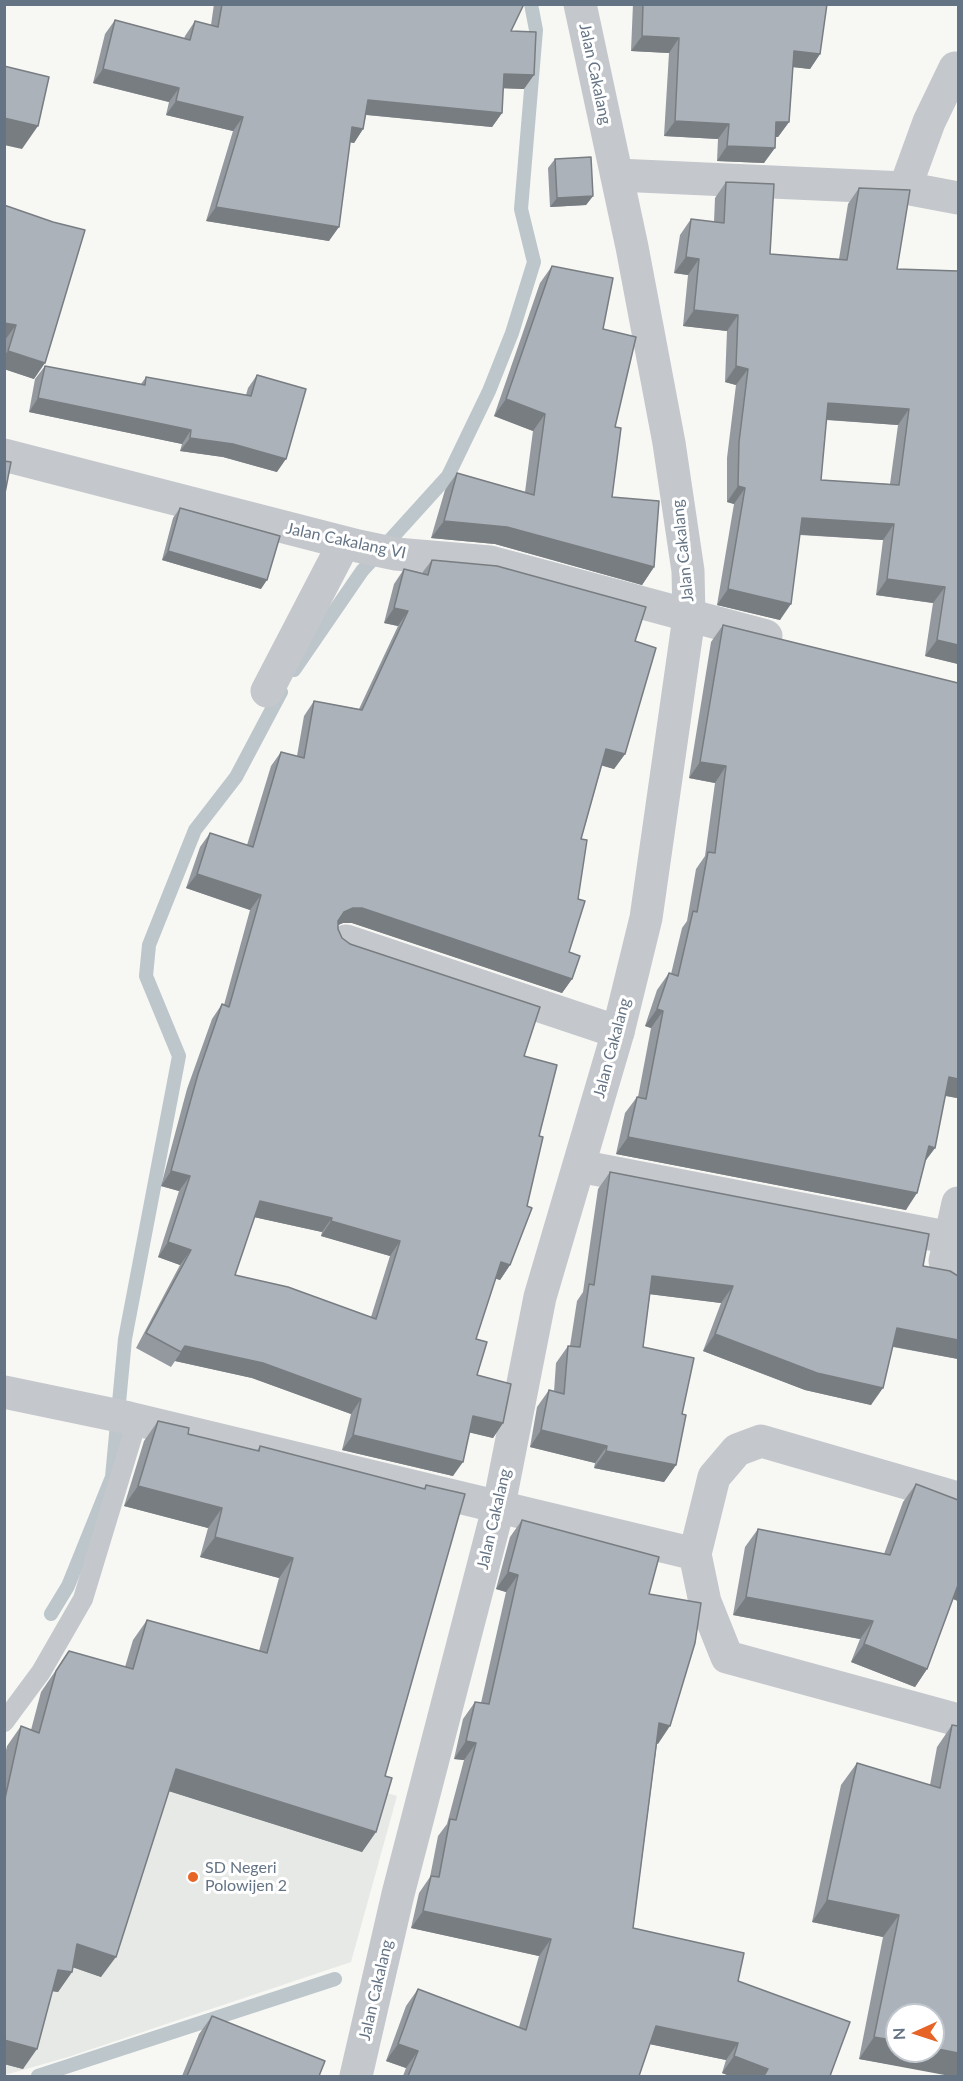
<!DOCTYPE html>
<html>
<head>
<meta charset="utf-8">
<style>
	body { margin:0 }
	#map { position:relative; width:963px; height:2081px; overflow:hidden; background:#f7f7f4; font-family:Lato,sans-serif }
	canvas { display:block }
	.frame { position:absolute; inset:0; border:6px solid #657485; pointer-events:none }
	.north { position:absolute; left:885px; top:2003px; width:60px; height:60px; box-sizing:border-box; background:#fff; border:2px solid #c1c7ce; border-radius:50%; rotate:267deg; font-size:16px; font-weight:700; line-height:24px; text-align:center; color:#657485 }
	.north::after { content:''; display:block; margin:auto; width:21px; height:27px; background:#e66425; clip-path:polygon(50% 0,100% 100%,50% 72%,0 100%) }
</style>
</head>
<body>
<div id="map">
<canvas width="963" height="2081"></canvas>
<div class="frame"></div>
<div class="north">N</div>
</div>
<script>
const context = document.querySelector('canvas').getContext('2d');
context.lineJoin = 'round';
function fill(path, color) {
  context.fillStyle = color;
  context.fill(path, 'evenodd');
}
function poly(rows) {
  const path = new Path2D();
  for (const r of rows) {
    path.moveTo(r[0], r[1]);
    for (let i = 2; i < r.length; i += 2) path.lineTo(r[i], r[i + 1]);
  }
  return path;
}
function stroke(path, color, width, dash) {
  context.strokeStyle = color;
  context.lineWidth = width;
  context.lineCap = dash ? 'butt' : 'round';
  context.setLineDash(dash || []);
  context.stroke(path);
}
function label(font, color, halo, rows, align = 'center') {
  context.font = font + ' Lato,sans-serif';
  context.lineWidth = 6;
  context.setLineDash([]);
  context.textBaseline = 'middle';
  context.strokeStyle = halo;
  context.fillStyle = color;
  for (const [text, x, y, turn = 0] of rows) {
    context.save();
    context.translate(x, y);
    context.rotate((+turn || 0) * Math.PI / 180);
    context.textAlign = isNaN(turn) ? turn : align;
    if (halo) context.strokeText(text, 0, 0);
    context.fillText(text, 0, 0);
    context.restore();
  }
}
fill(poly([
	[82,1702,397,1796,351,1962,68,2057,5,2075,5,1897]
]), '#e7e9e7');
stroke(poly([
	[294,670,362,571,448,476,489,391,512,333,534,262,521,209,536,30,531,4],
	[51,1614,68,1586,112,1477,125,1339,179,1056,146,976,149,945,195,830,236,777,281,692],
	[38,2076,335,1979]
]), '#bcc6cb', 14);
stroke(poly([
	[4,1722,41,1672,83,1599,137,1421]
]), '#c4c7cb', 20);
stroke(poly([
	[617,175,905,188,958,198],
	[905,188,929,122,955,68],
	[4,455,358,546,396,554,490,562,766,636],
	[267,691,344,543],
	[346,941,618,1032],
	[579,1166,951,1238],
	[958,1203,945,1261,950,1274,958,1280],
	[4,1392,129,1418,695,1554],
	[958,1498,761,1441,737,1450,714,1477,695,1554,705,1602,727,1657,958,1720]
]), '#c4c7cb', 33);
stroke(poly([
	[356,2076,398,1894,499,1505,540,1297,618,1032,646,918,689,617,688,571,669,443,632,247,580,4]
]), '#c4c7cb', 33);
fill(poly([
	[214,4,524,4,511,31,524,89,503,88,502,113,492,127,366,115,363,129,354,143,350,142,329,241,206,221,233,131,166,115,169,102,93,83,105,34,115,20,184,39,185,36,195,21,211,25],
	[633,4,827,4,820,54,810,69,793,67,789,122,778,137,775,137,764,163,717,161,718,139,664,136,669,53,631,51],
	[555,159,593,196,586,205,550,207,548,168],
	[726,182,770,254,839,259,848,204,859,188,897,269,958,271,958,664,925,656,933,603,876,595,883,540,800,535,780,620,717,605,734,504,727,502,727,458,736,385,725,382,727,331,683,326,688,275,674,273,680,235,691,219,714,222,715,198],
	[826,420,898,425,890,484,821,480],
	[4,205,34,379,4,369,4,343,5,340,4,340],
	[552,266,603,329,615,427,612,497,654,567,642,585,495,544,431,538,445,490,457,473,525,492,533,431,494,416,540,283],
	[45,366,141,384,146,377,246,395,248,388,257,375,277,472,223,457,180,451,182,444,29,412,35,379],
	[180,508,261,589,162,560,173,518],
	[432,560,635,641,625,754,614,769,602,765,581,839,569,952,572,979,562,993,352,923,343,923,338,925,338,929,342,938,524,1056,539,1136,510,1265,500,1280,495,1278,476,1339,477,1375,503,1423,493,1438,469,1432,453,1476,342,1450,351,1414,252,1378,175,1361,171,1367,136,1348,180,1265,158,1257,179,1191,161,1186,187,1089,212,1019,222,1004,224,1005,250,910,186,888,200,847,210,833,247,845,271,766,281,752,297,756,304,716,314,701,359,709,398,626,384,623,394,584,404,569,422,573],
	[254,1217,322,1232,321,1236,390,1256,371,1317,235,1275],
	[723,625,958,683,958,1096,957,1098,945,1096,935,1148,925,1161,906,1210,616,1154,625,1113,637,1097,638,1097,651,1028,645,1026,657,990,669,973,671,974,682,928,687,921,696,869,705,856,715,783,689,778,711,642],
	[610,1172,958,1276,958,1359,893,1347,871,1405,805,1390,703,1351,721,1303,650,1294,643,1347,682,1414,676,1465,664,1482,594,1468,595,1463,530,1447,537,1407,549,1390,554,1392,556,1363,568,1346,570,1346,577,1301,583,1292,598,1189],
	[158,1421,188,1434,257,1451,260,1446,424,1489,426,1485,376,1832,362,1852,169,1791,101,1977,73,1967,72,1972,58,1992,52,1991,23,2069,4,2064,4,1759,7,1746,21,1726,31,1730,41,1692,69,1651,125,1667,133,1640,147,1620,259,1651,279,1578,200,1557,208,1528,124,1506,144,1441],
	[916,1484,958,1500,958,1601,953,1599,927,1669,915,1687,851,1662,860,1639,733,1615,745,1547,758,1529,884,1554,903,1502],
	[522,1520,649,1594,658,1744,657,1743,633,1928,738,1981,830,2076,730,2076,722,2073,726,2060,650,2044,639,2076,403,2076,406,2068,386,2061,406,2006,418,1989,519,2027,539,1956,411,1928,419,1893,430,1877,438,1836,447,1824,464,1760,454,1759,463,1719,475,1702,481,1703,506,1592,496,1589,510,1537],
	[952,1725,958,2076,859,2059,883,1937,812,1922,841,1785,857,1763,930,1785,937,1747],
	[212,2016,319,2076,182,2076,199,2034]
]), '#93999f');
fill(poly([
	[862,4,887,4,886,6],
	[642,36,679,38,669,53,631,51],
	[794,51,820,54,810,69,783,66],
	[103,69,179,88,169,102,93,83],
	[504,74,534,75,524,89,494,88],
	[368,100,502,113,492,127,358,114],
	[176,101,243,117,233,131,166,115],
	[4,118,38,126,22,149,4,145],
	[675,121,729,124,718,139,664,136],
	[776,122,789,122,778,137,766,137],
	[352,127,363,129,354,143,342,141],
	[727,146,775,148,764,163,717,161],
	[593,196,586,205,550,207,557,198],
	[216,207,339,227,329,241,206,221],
	[686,257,699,259,688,275,674,273],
	[694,310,738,315,727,331,683,326],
	[4,323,16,325,5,340,4,340],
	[8,351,45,363,34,379,4,369,4,356],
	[736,366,748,369,736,385,725,382],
	[38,398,191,430,182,444,29,412],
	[506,399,545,414,533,431,494,416],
	[828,403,909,409,898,425,817,419],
	[190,438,233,444,286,459,277,472,223,457,180,451],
	[738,486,745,488,734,504,727,502],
	[802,518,894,524,883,540,791,534],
	[444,521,507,527,654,567,642,585,495,544,431,538],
	[168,551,267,580,261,589,162,560],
	[887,579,945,587,933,603,876,595],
	[728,589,791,604,780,620,717,605],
	[394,608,408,611,398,626,384,623],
	[937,640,958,645,958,664,925,656],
	[606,749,625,754,614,769,596,764],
	[700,762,726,766,715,783,689,778],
	[197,874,261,895,250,910,186,888],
	[353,908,362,908,572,979,562,993,352,923,343,923,334,927,344,912],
	[657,1009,663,1011,651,1028,645,1026],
	[949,1077,958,1079,958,1096,957,1098,937,1094],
	[628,1137,917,1193,906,1210,616,1154],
	[929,1146,935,1148,923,1164],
	[171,1171,190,1176,179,1191,161,1186],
	[260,1201,332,1218,322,1232,249,1216],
	[331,1221,400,1241,390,1256,321,1236],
	[168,1242,191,1250,180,1265,158,1257],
	[501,1262,510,1265,500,1280,490,1277],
	[652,1276,733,1286,721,1303,640,1293],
	[897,1328,958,1340,958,1359,885,1345],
	[715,1334,883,1388,871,1405,805,1390,703,1351],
	[185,1346,263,1363,361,1399,351,1414,252,1378,175,1361],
	[473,1416,503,1423,493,1438,463,1431],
	[541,1430,607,1446,595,1463,530,1447],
	[353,1435,463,1462,453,1476,342,1450],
	[606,1451,676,1465,664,1482,594,1468],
	[138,1486,222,1508,208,1528,124,1506],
	[215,1537,293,1558,279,1578,200,1557],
	[508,1572,518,1575,506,1592,496,1589],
	[958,1582,958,1601,948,1597],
	[746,1597,873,1621,860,1639,733,1615],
	[864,1644,927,1669,915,1687,851,1662],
	[659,1723,670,1726,658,1744,647,1740],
	[466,1741,476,1743,464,1760,454,1759],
	[176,1769,376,1832,362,1852,162,1789],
	[827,1900,899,1915,883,1937,812,1922],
	[423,1911,551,1939,539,1956,411,1928],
	[77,1944,116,1957,101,1977,63,1964],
	[58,1970,72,1972,58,1992,44,1990],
	[656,2026,738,2043,726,2060,644,2043],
	[874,2037,897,2041,897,2051,933,2051,933,2048,958,2053,958,2076,950,2076,859,2059],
	[4,2040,37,2049,23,2069,4,2064],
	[398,2044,418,2051,406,2068,386,2061],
	[734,2056,768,2069,763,2076,730,2076,722,2073]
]), '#787d82');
const building = poly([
	[222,4,524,4,511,31,536,32,534,75,504,74,502,113,368,100,363,129,352,127,339,227,216,207,243,117,176,101,179,88,103,69,115,20,190,40,195,21,218,27,222,4],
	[643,4,827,4,820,54,794,51,789,122,776,122,775,148,727,146,729,124,675,121,679,38,642,36,643,4],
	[4,66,49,77,38,126,4,118,4,66],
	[591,157,593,196,557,198,555,159,591,157],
	[726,182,774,184,770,254,847,260,859,188,910,190,897,269,958,271,958,645,937,640,945,587,887,579,894,524,802,518,791,604,728,589,745,488,738,486,739,442,748,369,736,366,738,315,694,310,699,259,686,257,691,219,724,223,726,182],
	[828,403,909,409,899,485,821,480,828,403],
	[4,205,53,222,85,230,45,363,8,351,16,325,4,323,4,205],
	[552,266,613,278,603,329,636,337,615,427,621,428,612,497,659,501,654,567,507,527,444,521,457,473,534,495,545,414,506,399,552,266],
	[45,366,145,385,146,377,251,396,257,375,306,389,286,459,233,444,190,438,191,430,38,398,45,366],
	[4,461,11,462,4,498,4,461],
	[180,508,280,536,267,580,168,551,180,508],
	[432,560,497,566,646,607,635,641,656,648,625,754,606,749,581,839,587,840,578,899,585,901,569,952,580,956,572,979,362,908,353,908,344,912,338,921,338,929,342,938,350,944,540,1007,524,1056,557,1065,539,1136,543,1137,527,1206,532,1208,510,1265,501,1262,476,1339,487,1342,477,1375,511,1384,503,1423,473,1416,463,1462,353,1435,361,1399,263,1363,185,1346,181,1352,146,1333,191,1250,168,1242,190,1176,171,1171,198,1074,222,1004,229,1007,261,895,197,874,210,833,253,847,281,752,304,758,314,701,362,710,408,611,394,608,404,569,428,575,432,560],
	[260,1201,332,1218,331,1221,400,1241,376,1319,288,1287,235,1275,260,1201],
	[723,625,958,683,958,1079,949,1077,935,1148,929,1146,917,1193,628,1137,637,1097,646,1099,663,1011,657,1009,669,973,678,976,693,911,697,912,708,852,715,853,726,766,700,762,723,625],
	[610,1172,929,1234,923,1266,950,1271,958,1276,958,1340,897,1328,883,1388,817,1373,715,1334,733,1286,652,1276,643,1347,694,1358,682,1414,686,1415,676,1465,606,1451,607,1446,541,1430,549,1390,564,1394,568,1346,580,1347,589,1284,594,1285,610,1172],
	[158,1421,189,1428,188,1434,259,1451,260,1446,425,1489,426,1485,465,1494,385,1776,392,1778,376,1832,176,1769,116,1957,77,1944,72,1972,58,1970,37,2049,4,2040,4,1803,21,1726,39,1733,56,1671,69,1651,133,1669,147,1620,267,1653,293,1558,215,1537,222,1508,138,1486,158,1421],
	[916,1484,958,1500,958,1585,927,1669,864,1644,873,1621,746,1597,758,1529,890,1555,916,1484],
	[522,1520,659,1557,649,1594,701,1603,695,1643,670,1726,659,1723,633,1928,744,1953,738,1981,850,2022,830,2076,764,2076,768,2069,734,2056,738,2043,656,2026,639,2076,408,2076,418,2051,398,2044,418,1989,526,2030,551,1939,423,1911,431,1876,439,1877,450,1819,456,1820,476,1743,466,1741,475,1702,489,1704,518,1575,508,1572,522,1520],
	[952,1725,958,1726,958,2053,933,2048,933,2015,897,2015,897,2041,874,2037,899,1915,827,1900,857,1763,940,1788,952,1725],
	[212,2016,325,2061,319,2076,187,2076,212,2016]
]);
fill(building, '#abb2b9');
stroke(building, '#787d82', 1.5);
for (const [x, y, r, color] of [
	[193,1877,6,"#e66425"]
]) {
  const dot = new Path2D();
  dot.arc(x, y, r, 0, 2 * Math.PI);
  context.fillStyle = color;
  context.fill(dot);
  stroke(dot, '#fff', 2);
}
label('16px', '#657485', '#fff', [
	["Jalan Cakalang",595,74,78],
	["Jalan Cakalang VI",346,541,12],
	["Jalan Cakalang",683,551,-96],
	["Jalan Cakalang",612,1048,-75],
	["Jalan Cakalang",494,1519,-77],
	["Jalan Cakalang",376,1990,-77]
]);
label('16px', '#657485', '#fff', [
	["SD Negeri",205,1868],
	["Polowijen 2",205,1886]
], 'left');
</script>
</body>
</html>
